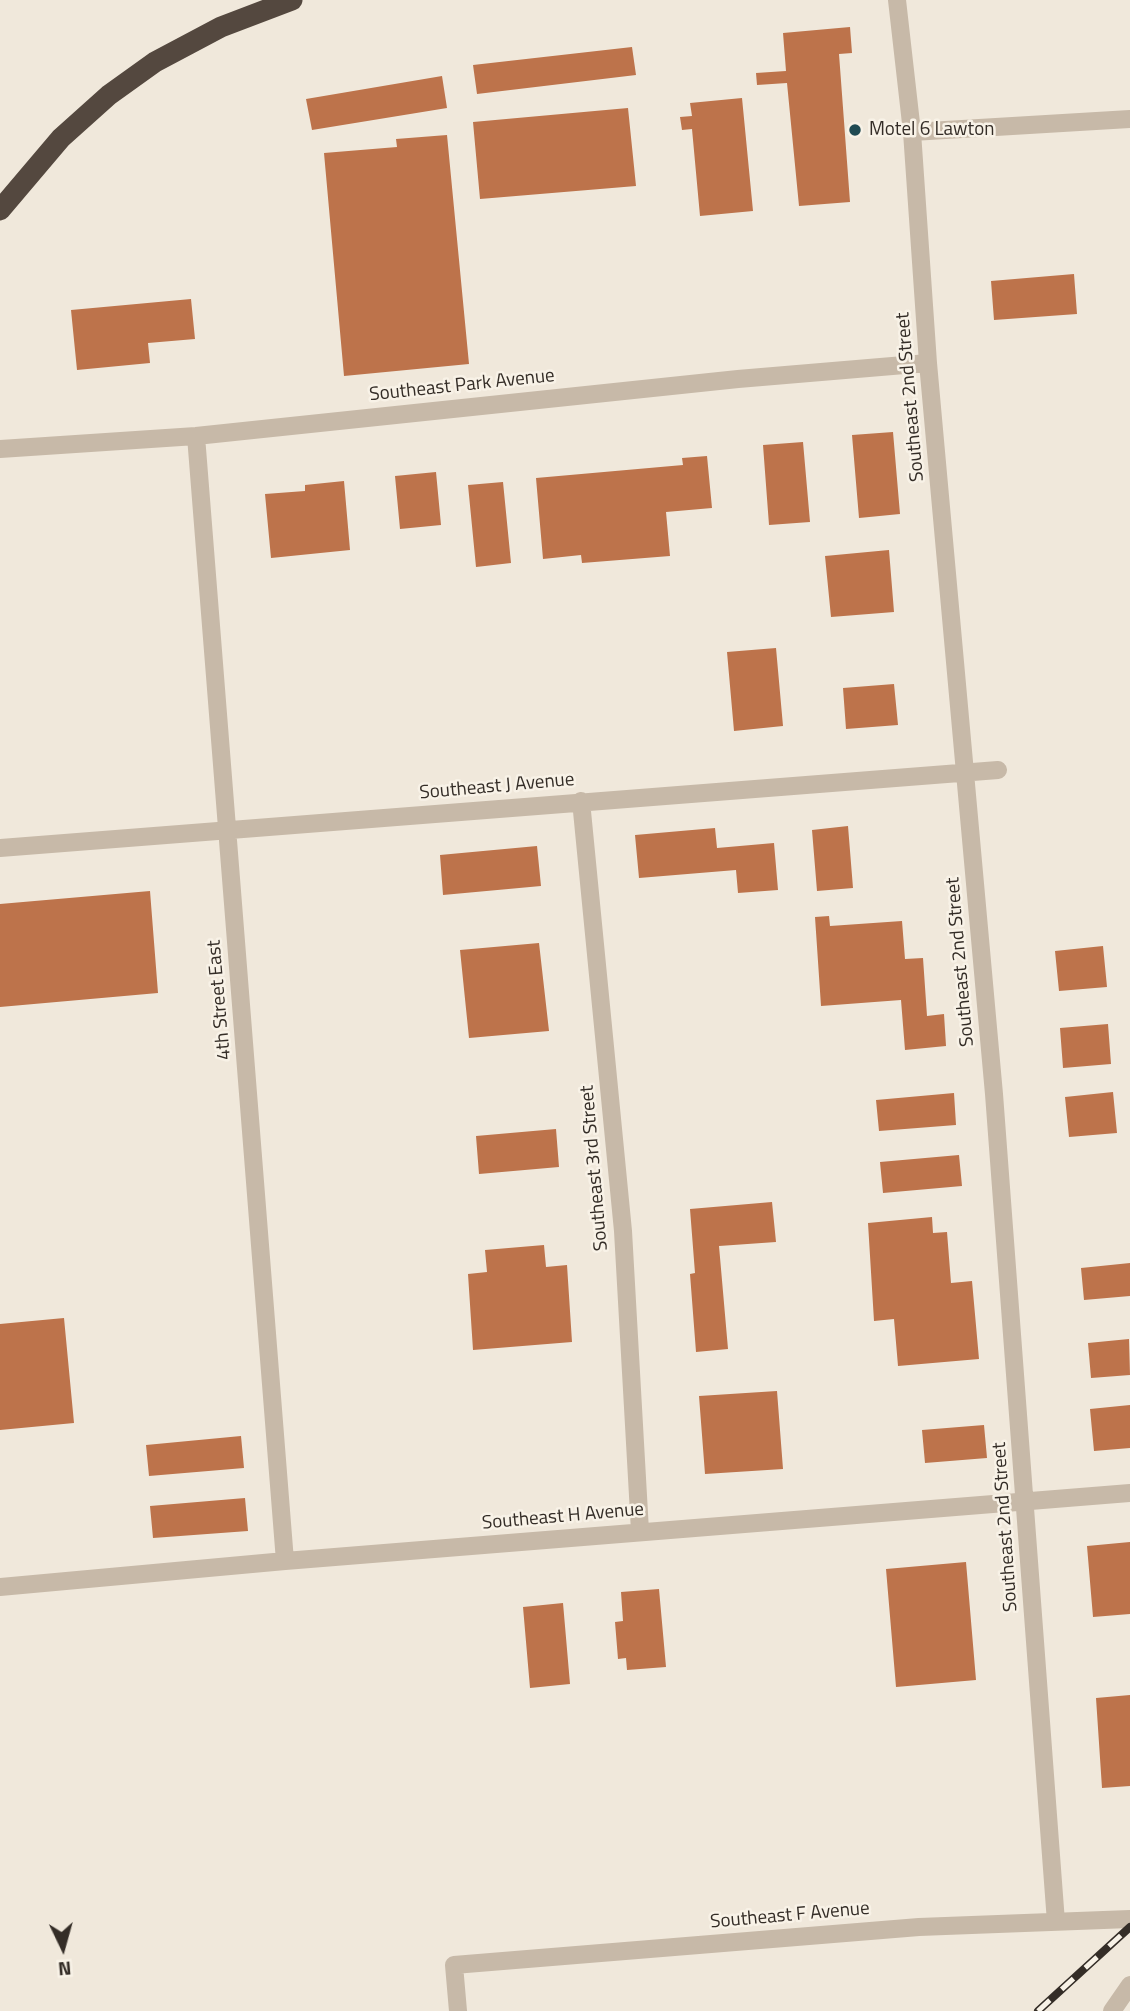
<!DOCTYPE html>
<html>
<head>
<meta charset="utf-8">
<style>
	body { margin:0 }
	#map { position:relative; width:1130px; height:2011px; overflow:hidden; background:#f0e8db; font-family:"Titillium Web",sans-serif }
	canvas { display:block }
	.north { position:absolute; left:28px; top:1913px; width:70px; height:70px; -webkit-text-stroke:5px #f8f2e7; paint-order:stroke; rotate:175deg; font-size:19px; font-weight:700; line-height:28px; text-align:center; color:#342d27 }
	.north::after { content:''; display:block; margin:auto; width:24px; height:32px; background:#342d27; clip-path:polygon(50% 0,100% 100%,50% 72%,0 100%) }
</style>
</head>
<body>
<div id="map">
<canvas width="1130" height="2011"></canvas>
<div class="north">N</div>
</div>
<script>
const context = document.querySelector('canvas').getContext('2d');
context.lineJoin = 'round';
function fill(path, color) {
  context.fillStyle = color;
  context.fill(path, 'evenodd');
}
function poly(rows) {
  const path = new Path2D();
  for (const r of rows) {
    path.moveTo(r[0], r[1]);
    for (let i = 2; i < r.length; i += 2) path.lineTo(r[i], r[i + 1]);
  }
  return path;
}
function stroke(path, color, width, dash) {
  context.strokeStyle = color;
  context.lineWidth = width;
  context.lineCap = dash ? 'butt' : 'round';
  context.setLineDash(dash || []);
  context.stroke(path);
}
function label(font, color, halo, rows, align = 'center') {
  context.font = font + ' "Titillium Web",sans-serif';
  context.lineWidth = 5;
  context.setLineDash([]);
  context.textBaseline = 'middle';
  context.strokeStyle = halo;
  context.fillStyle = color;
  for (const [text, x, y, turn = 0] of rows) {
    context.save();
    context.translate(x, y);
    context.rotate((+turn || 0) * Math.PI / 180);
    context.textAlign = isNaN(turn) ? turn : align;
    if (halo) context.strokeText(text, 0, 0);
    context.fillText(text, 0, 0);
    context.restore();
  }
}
fill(poly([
	[850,27,852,53,839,54,850,202,799,206,787,83,757,85,756,73,786,71,783,33],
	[632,47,636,75,477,94,473,65],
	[442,76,447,108,312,130,306,99],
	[742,98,753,211,700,216,692,129,682,130,680,117,692,116,690,103],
	[628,108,636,186,480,199,473,122],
	[447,135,469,364,344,376,324,153,397,147,396,139],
	[1074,274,1077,314,994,320,991,281],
	[191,299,195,339,148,343,150,363,77,370,71,310],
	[893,432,900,514,859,518,852,435],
	[803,442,810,522,769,525,763,445],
	[707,456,712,508,666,512,670,556,582,563,581,555,543,559,536,478,683,465,682,458],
	[436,472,441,525,400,529,395,476],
	[344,481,350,550,271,558,265,494,305,491,305,485],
	[503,482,511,563,476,567,468,485],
	[889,550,894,612,831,617,825,556],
	[776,648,783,726,734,731,727,652],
	[894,684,898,725,846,729,843,688],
	[848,826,853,888,817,891,812,830],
	[715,828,717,848,774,843,778,890,738,893,736,870,639,878,635,835],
	[537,846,541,886,443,895,440,855],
	[150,891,158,993,0,1007,0,904],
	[829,916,830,926,902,921,905,959,923,958,927,1016,944,1014,946,1046,905,1050,901,1000,821,1006,815,917],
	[539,943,549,1031,469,1038,460,950],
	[1103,946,1107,987,1059,991,1055,951],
	[1108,1024,1111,1064,1063,1068,1060,1028],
	[1113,1092,1117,1133,1069,1137,1065,1097],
	[954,1093,956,1125,879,1131,876,1100],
	[556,1129,559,1167,479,1174,476,1136],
	[959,1155,962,1186,883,1193,880,1162],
	[772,1202,776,1242,719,1246,728,1349,696,1352,690,1274,695,1273,690,1209],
	[932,1217,933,1233,947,1232,951,1283,972,1281,979,1359,898,1366,894,1319,874,1321,868,1223],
	[544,1245,546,1267,567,1265,572,1342,473,1350,468,1274,487,1272,485,1250],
	[1130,1263,1130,1296,1084,1300,1081,1268],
	[64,1318,74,1423,0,1430,0,1324],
	[1129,1339,1130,1375,1091,1378,1088,1343],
	[777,1391,783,1469,705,1474,699,1396],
	[1130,1405,1130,1448,1094,1451,1090,1409],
	[984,1425,987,1458,925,1463,922,1430],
	[241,1436,244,1468,149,1476,146,1445],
	[245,1498,248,1531,153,1538,150,1506],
	[1130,1542,1130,1614,1093,1617,1087,1546],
	[966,1562,976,1680,896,1687,886,1569],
	[659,1589,666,1667,627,1670,626,1658,618,1659,615,1622,623,1621,621,1592],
	[563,1603,570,1684,530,1688,523,1607],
	[1130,1695,1130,1786,1102,1788,1096,1698]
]), '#bd734b');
stroke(poly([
	[897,0,912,132,928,363,994,1094,1056,1922],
	[912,132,1130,119],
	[196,436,285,1561],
	[0,449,196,436,738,379,928,363],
	[581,801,623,1231,640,1531],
	[0,848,998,770],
	[0,1587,285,1561,1130,1493],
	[458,2011,454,1965,919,1927,1130,1919],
	[1112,2011,1130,1985]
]), '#c7b9a8', 18);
stroke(poly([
	[0,210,61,138,109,95,155,62,221,27,292,0]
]), '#54483f', 21);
const rail = poly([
	[1038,2011,1130,1927]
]);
stroke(rail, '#342d27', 8);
stroke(rail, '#f8f2e7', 5, [16]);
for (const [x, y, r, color] of [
	[855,130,7,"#204a52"]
]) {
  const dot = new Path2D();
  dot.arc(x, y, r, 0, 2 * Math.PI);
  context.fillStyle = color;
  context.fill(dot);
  stroke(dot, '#f8f2e7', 2.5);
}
label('19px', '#342d27', '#f8f2e7', [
	["Motel 6 Lawton",869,130]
], 'left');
label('19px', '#342d27', '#f8f2e7', [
	["Southeast Park Avenue",462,386,-6],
	["Southeast 2nd Street",911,397,-95],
	["Southeast J Avenue",497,787,-5],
	["Southeast 2nd Street",961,962,-95],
	["4th Street East",220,1000,-95],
	["Southeast 3rd Street",595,1168,-95],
	["Southeast H Avenue",563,1517,-5],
	["Southeast 2nd Street",1006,1527,-94],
	["Southeast F Avenue",790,1916,-5]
]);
</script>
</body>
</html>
